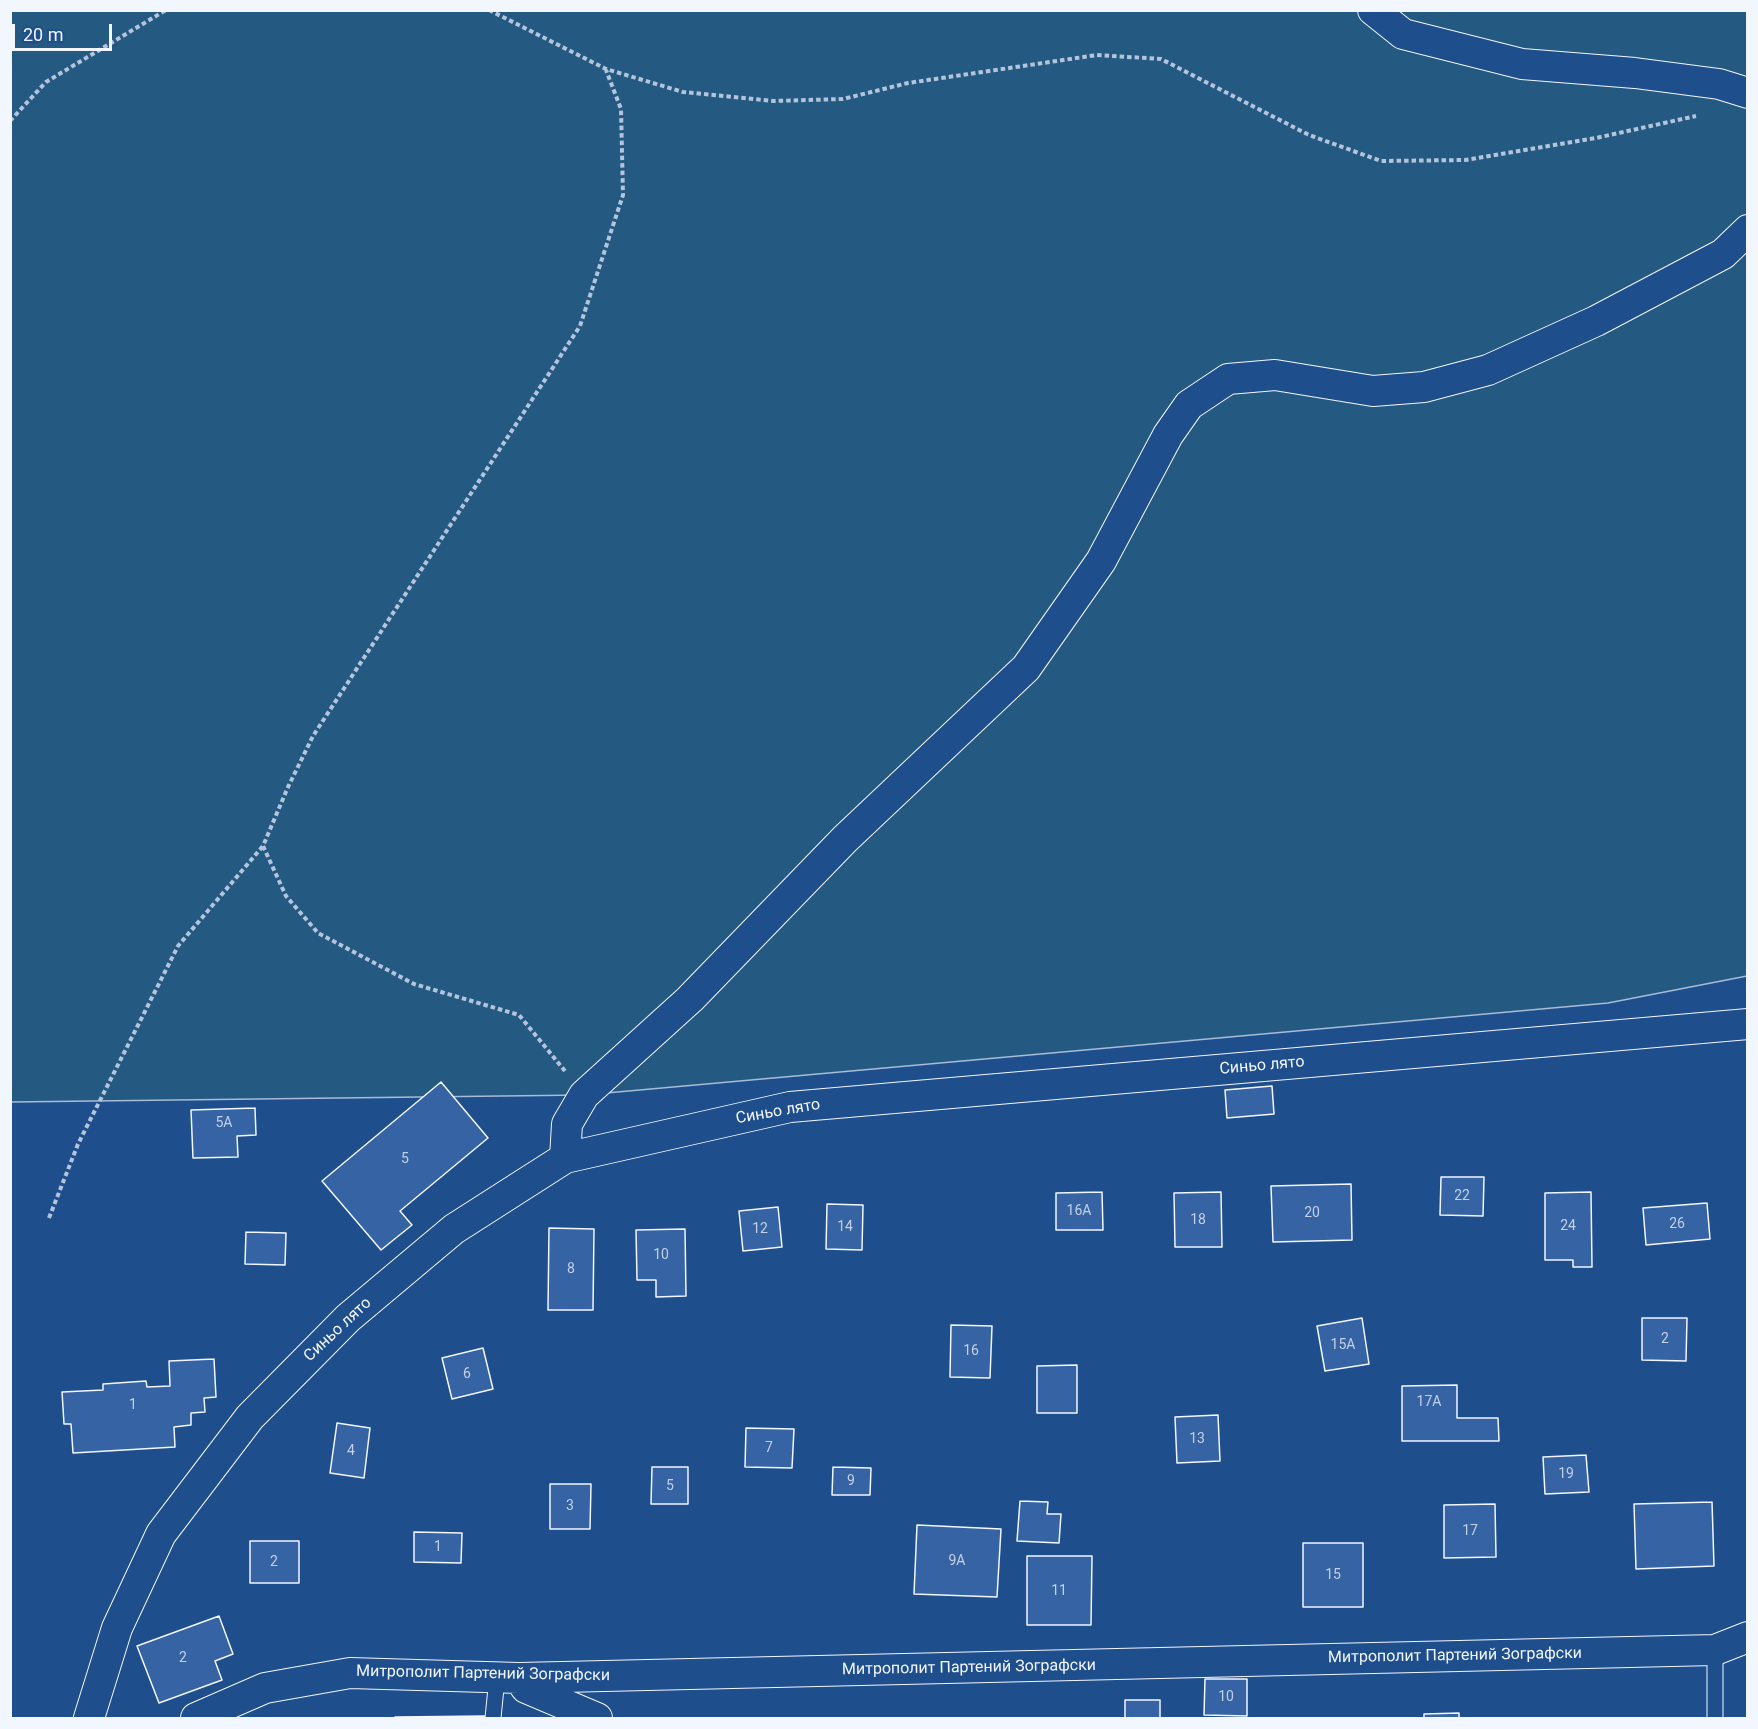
<!DOCTYPE html>
<html>
<head>
<meta charset="utf-8">
<style>
	body { margin:0 }
	#map { position:relative; width:1758px; height:1729px; overflow:hidden; background:#1f4e8c; font-family:Roboto,sans-serif }
	canvas { display:block }
	.frame { position:absolute; inset:0; border:12px solid #f2f6ff; pointer-events:none }
	.scale { position:absolute; left:12px; top:24px; width:100px; height:27px; box-sizing:border-box; border:3px solid #f2f6ff; border-top:0; padding-left:8px; font-size:18px; line-height:21px; white-space:nowrap; color:#f2f6ff; -webkit-text-stroke:4px #1f4e8c; paint-order:stroke }
</style>
</head>
<body>
<div id="map">
<canvas width="1758" height="1729"></canvas>
<div class="frame"></div>
<div class="scale">20 m</div>
</div>
<script>
const context = document.querySelector('canvas').getContext('2d');
context.lineJoin = 'round';
function fill(path, color) {
  context.fillStyle = color;
  context.fill(path, 'evenodd');
}
function poly(rows) {
  const path = new Path2D();
  for (const r of rows) {
    path.moveTo(r[0], r[1]);
    for (let i = 2; i < r.length; i += 2) path.lineTo(r[i], r[i + 1]);
  }
  return path;
}
function stroke(path, color, width, dash) {
  context.strokeStyle = color;
  context.lineWidth = width;
  context.lineCap = dash ? 'butt' : 'round';
  context.setLineDash(dash || []);
  context.stroke(path);
}
function label(font, color, halo, rows, align = 'center') {
  context.font = font + ' Roboto,sans-serif';
  context.lineWidth = 4.5;
  context.setLineDash([]);
  context.textBaseline = 'middle';
  context.strokeStyle = halo;
  context.fillStyle = color;
  for (const [text, x, y, turn = 0] of rows) {
    context.save();
    context.translate(x, y);
    context.rotate((+turn || 0) * Math.PI / 180);
    context.textAlign = isNaN(turn) ? turn : align;
    if (halo) context.strokeText(text, 0, 0);
    context.fillText(text, 0, 0);
    context.restore();
  }
}
const green = poly([
	[10,11,1747,11,1747,976,1608,1003,584,1095,11,1102,10,11]
]);
fill(green, '#245a82');
stroke(green, '#a8bbd7', 1.5);
const building = poly([
	[441,1082,488,1138,400,1211,412,1225,381,1250,322,1181,441,1082],
	[1272,1086,1274,1114,1227,1118,1225,1090,1272,1086],
	[255,1108,256,1135,237,1136,238,1157,193,1158,191,1110,255,1108],
	[1441,1177,1484,1177,1483,1216,1440,1215,1441,1177],
	[1351,1184,1352,1240,1273,1242,1271,1186,1351,1184],
	[1102,1192,1103,1230,1056,1230,1056,1193,1102,1192],
	[1221,1192,1222,1247,1175,1247,1174,1193,1221,1192],
	[1591,1192,1592,1267,1573,1267,1573,1260,1545,1260,1545,1193,1591,1192],
	[1707,1203,1710,1239,1646,1245,1643,1208,1707,1203],
	[827,1204,863,1205,862,1250,826,1249,827,1204],
	[778,1207,782,1247,743,1251,739,1211,778,1207],
	[549,1228,594,1229,593,1310,548,1310,549,1228],
	[685,1229,686,1296,656,1297,656,1280,637,1280,636,1230,685,1229],
	[246,1232,286,1233,285,1265,245,1264,246,1232],
	[1362,1318,1369,1364,1325,1371,1317,1326,1362,1318],
	[1642,1318,1687,1318,1686,1361,1642,1360,1642,1318],
	[951,1325,992,1326,990,1378,950,1377,951,1325],
	[483,1348,493,1389,452,1399,442,1358,483,1348],
	[214,1359,216,1397,204,1398,205,1412,191,1413,191,1425,174,1427,175,1447,73,1453,71,1424,64,1424,62,1392,103,1390,103,1384,146,1381,147,1387,170,1386,169,1361,214,1359],
	[1077,1365,1077,1413,1037,1413,1037,1366,1077,1365],
	[1457,1385,1457,1418,1498,1418,1499,1441,1402,1441,1402,1386,1457,1385],
	[1218,1415,1220,1461,1177,1463,1175,1417,1218,1415],
	[337,1423,370,1428,364,1478,330,1473,337,1423],
	[746,1428,794,1429,792,1468,745,1467,746,1428],
	[1586,1455,1589,1492,1545,1494,1543,1457,1586,1455],
	[652,1467,688,1467,688,1504,651,1504,652,1467],
	[833,1467,871,1468,870,1495,832,1495,833,1467],
	[550,1484,591,1484,590,1529,550,1529,550,1484],
	[1020,1501,1048,1502,1047,1514,1061,1514,1059,1543,1017,1541,1020,1501],
	[1712,1502,1714,1566,1636,1569,1634,1504,1712,1502],
	[1495,1504,1496,1557,1444,1558,1444,1505,1495,1504],
	[917,1525,1001,1529,997,1597,914,1594,917,1525],
	[414,1532,462,1533,461,1563,414,1562,414,1532],
	[250,1541,299,1541,299,1583,250,1583,250,1541],
	[1303,1543,1363,1543,1363,1607,1303,1607,1303,1543],
	[1027,1556,1092,1556,1091,1625,1027,1625,1027,1556],
	[219,1616,233,1654,215,1661,222,1680,159,1703,137,1646,219,1616],
	[1205,1679,1247,1679,1247,1716,1204,1715,1205,1679],
	[1125,1700,1160,1700,1160,1718,1125,1718,1125,1700],
	[1459,1713,1459,1718,1424,1718,1424,1714,1459,1713],
	[485,1716,485,1718,395,1718,395,1717,485,1716]
]);
fill(building, '#3563a3');
stroke(building, '#f2f6ff', 1.5);
const service = poly([
	[493,1718,497,1678],
	[1715,1718,1715,1650]
]);
const minor = poly([
	[1373,10,1403,34,1522,64,1635,73,1719,84,1748,93],
	[565,1158,567,1124,584,1095,690,999,845,839,1026,668,1101,561,1168,435,1189,405,1228,379,1275,375,1373,391,1424,387,1488,370,1596,321,1723,254,1748,230],
	[519,1678,526,1688,597,1718],
	[89,1718,117,1628,161,1534,250,1417,348,1318,454,1229,565,1158,790,1107,1748,1024],
	[196,1718,265,1688,350,1673,519,1678,1715,1650,1748,1637]
]);
stroke(service, '#f2f6ff', 17);
stroke(minor, '#f2f6ff', 32);
stroke(poly([
	[489,10,606,69,683,92,773,101,843,99,908,83,1097,55,1161,59,1309,135,1381,161,1465,160,1596,138,1696,116],
	[10,121,46,82,166,10],
	[565,1071,519,1015,414,984,318,933,286,896,263,846,288,787,313,736,580,326,623,195,621,109,606,70],
	[49,1218,78,1144,178,946,263,846]
]), '#b3c4dc', 4, [4.5, 3]);
stroke(service, '#1f4e8c', 15);
stroke(minor, '#1f4e8c', 30);
label('14px', '#c3d1e8', null, [
	["5А",224,1123],
	["5",405,1159],
	["22",1462,1196],
	["16А",1079,1211],
	["20",1312,1213],
	["18",1198,1220],
	["26",1677,1224],
	["24",1568,1226],
	["14",845,1227],
	["12",760,1229],
	["10",661,1255],
	["8",571,1269],
	["2",1665,1339],
	["15А",1343,1345],
	["16",971,1351],
	["6",467,1374],
	["17А",1429,1402],
	["1",133,1405],
	["13",1197,1439],
	["7",769,1448],
	["4",351,1451],
	["19",1566,1474],
	["9",851,1481],
	["5",670,1486],
	["3",570,1506],
	["17",1470,1531],
	["1",438,1547],
	["9А",957,1561],
	["2",274,1562],
	["15",1333,1575],
	["11",1059,1591],
	["2",183,1658],
	["10",1226,1697]
]);
label('16px', '#f2f6ff', '#1f4e8c', [
	["Синьо лято",1262,1066,-5],
	["Синьо лято",778,1112,-10],
	["Синьо лято",338,1330,-43],
	["Митрополит Партений Зографски",1455,1656,-1],
	["Митрополит Партений Зографски",969,1668,-1],
	["Митрополит Партений Зографски",483,1674,1]
]);
</script>
</body>
</html>
